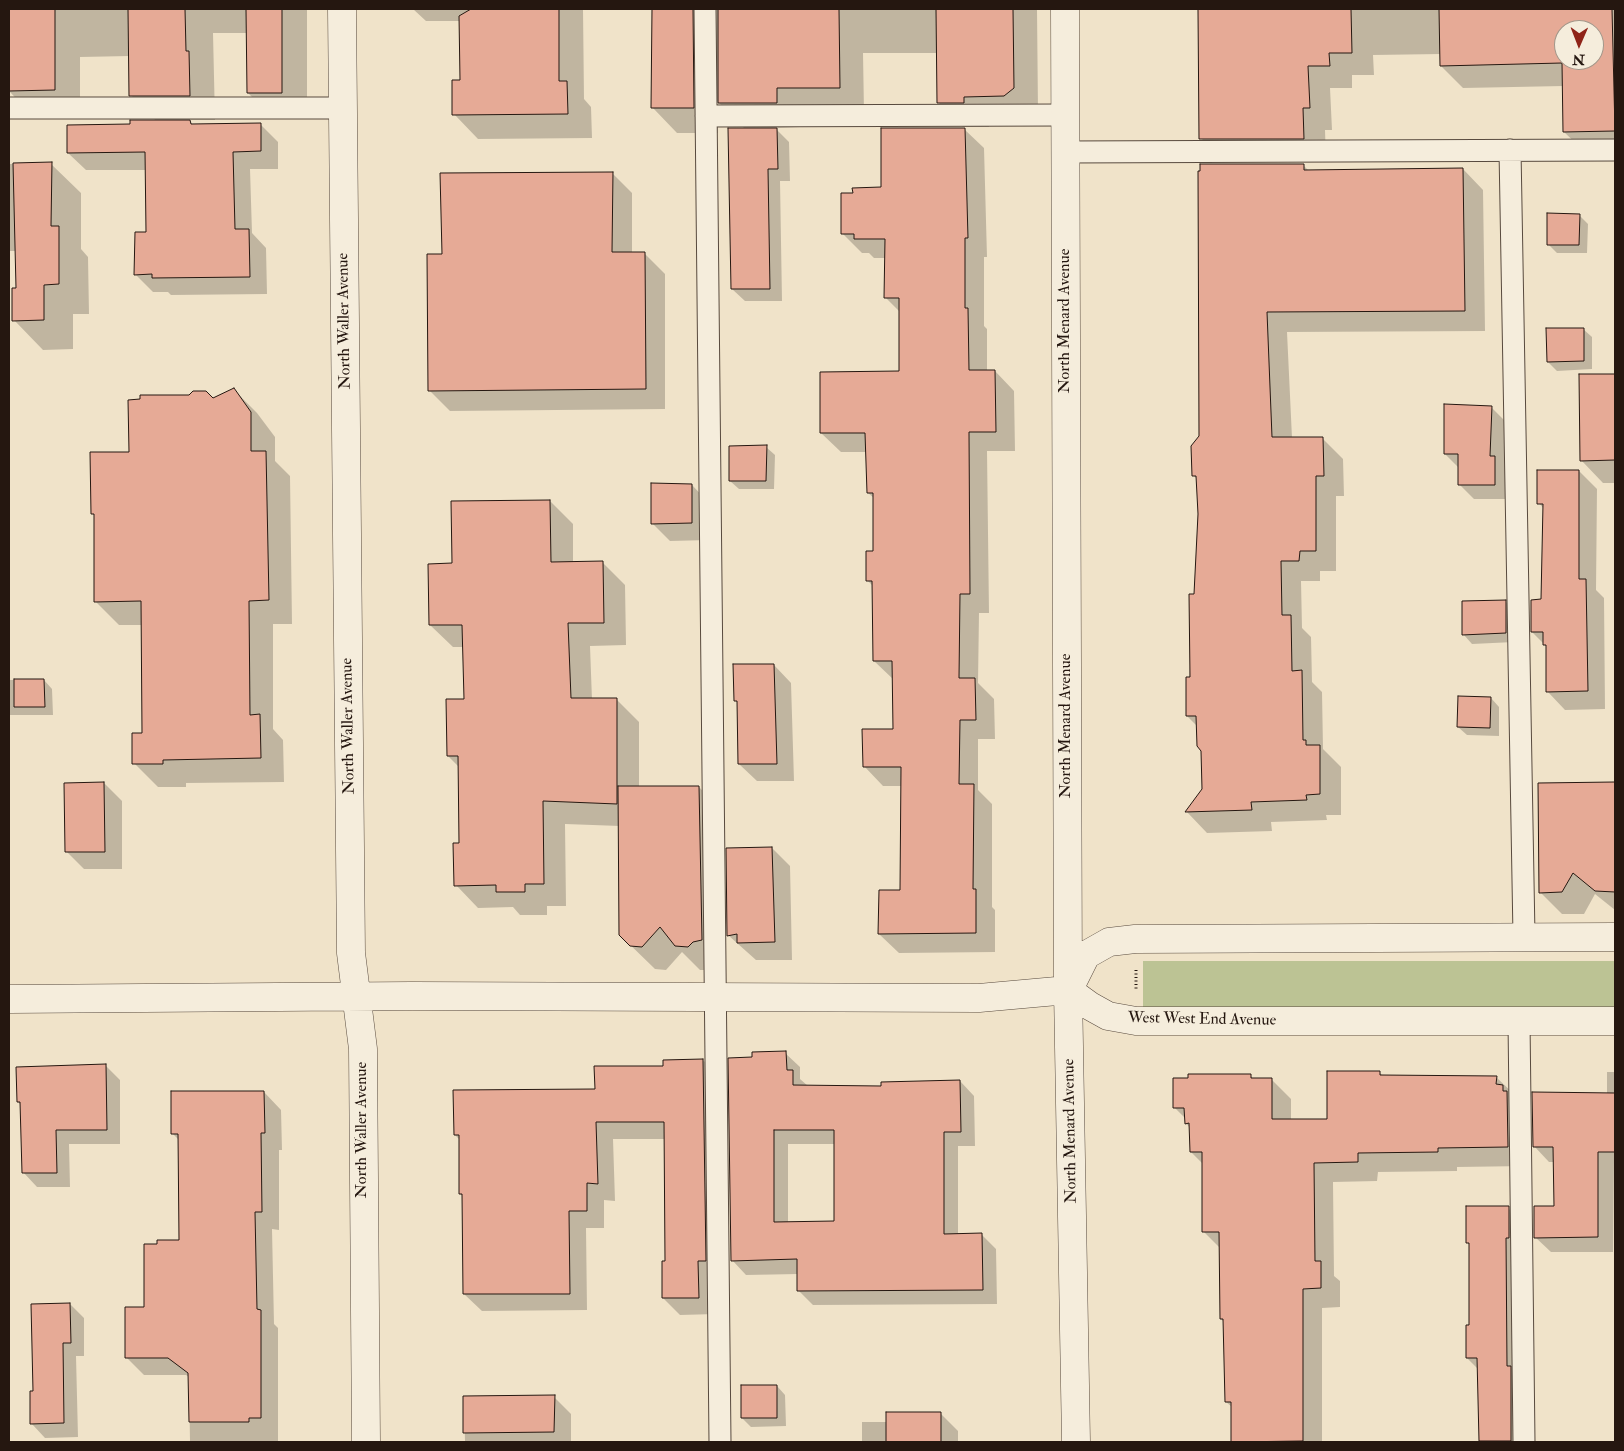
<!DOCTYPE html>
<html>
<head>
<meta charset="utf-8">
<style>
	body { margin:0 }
	#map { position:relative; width:1624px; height:1451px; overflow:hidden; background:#f0e3c9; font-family:"IM FELL Double Pica",serif }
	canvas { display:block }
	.frame { position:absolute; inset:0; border:10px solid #251710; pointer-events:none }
	.north { position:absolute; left:1554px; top:20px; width:50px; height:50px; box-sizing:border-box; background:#f5eddc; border:1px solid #a2978a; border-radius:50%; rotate:181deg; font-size:14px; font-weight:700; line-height:20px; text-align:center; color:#251710 }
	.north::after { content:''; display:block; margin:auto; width:18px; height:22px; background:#8f2418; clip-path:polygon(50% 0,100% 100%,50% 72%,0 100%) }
</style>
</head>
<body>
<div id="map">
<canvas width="1624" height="1451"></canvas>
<div class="frame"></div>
<div class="north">N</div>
</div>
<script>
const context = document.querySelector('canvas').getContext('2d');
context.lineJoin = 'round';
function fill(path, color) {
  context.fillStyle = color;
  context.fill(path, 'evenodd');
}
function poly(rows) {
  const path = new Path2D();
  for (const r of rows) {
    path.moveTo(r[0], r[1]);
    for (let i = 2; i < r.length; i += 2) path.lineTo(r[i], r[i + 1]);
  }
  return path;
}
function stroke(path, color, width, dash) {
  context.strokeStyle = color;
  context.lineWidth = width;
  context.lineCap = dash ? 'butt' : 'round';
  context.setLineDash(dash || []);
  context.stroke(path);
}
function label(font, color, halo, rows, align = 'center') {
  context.font = font + ' "IM FELL Double Pica",serif';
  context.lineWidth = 4;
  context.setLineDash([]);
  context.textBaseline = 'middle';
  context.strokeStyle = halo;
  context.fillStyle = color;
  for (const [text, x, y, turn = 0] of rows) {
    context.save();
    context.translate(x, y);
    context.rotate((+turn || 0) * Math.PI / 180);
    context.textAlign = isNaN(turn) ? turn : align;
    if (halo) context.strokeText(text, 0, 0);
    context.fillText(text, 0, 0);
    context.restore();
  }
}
fill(poly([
	[1143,961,1615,961,1615,1008,1143,1008]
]), '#bcc394');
fill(poly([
	[9,9,307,9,307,117,273,118,248,93,247,33,213,33,215,120,189,120,193,125,260,124,278,142,278,169,250,169,252,233,266,248,267,294,171,295,168,292,153,292,136,275,148,233,146,170,86,170,68,153,131,125,157,122,131,95,130,56,80,57,80,115,33,116,9,91],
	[413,9,583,9,584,99,591,107,592,138,478,139,454,114,462,82,461,21,426,21],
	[653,9,1037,9,1038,112,989,121,989,127,963,127,938,102,938,53,863,53,864,112,801,112,801,127,775,128,789,142,790,181,780,181,782,301,745,301,732,289,746,130,717,101,718,133,677,133,653,108],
	[1199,9,1615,9,1615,154,1587,154,1564,132,1564,86,1463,88,1441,66,1441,54,1373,55,1374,75,1352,75,1352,88,1330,88,1332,130,1325,130,1326,161,1223,161,1201,138],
	[1564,30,1594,30,1594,60,1564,60],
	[964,129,984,148,987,257,984,257,984,326,987,329,987,371,995,371,1014,391,1015,451,987,451,989,613,979,613,978,683,994,699,995,739,978,739,978,790,992,804,992,907,995,910,995,952,899,953,879,934,901,891,902,786,883,786,864,766,894,730,894,680,874,661,874,587,868,581,874,552,874,498,868,493,867,452,841,452,821,433,901,372,900,312,886,298,886,258,874,258,869,253,862,253,843,234,855,194,882,188],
	[9,164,51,164,81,193,81,249,88,257,89,314,73,314,73,349,43,350,14,320,17,290,16,251,9,251],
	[1303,165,1309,171,1463,169,1483,190,1485,331,1287,332,1292,438,1322,438,1343,459,1344,496,1336,496,1336,571,1320,571,1320,581,1301,581,1302,628,1311,637,1312,682,1322,692,1323,749,1341,767,1341,815,1326,815,1327,820,1271,822,1272,831,1207,833,1187,812,1203,789,1203,750,1197,726,1187,716,1199,514,1197,479,1193,475,1200,437],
	[612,173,632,193,632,253,644,253,665,274,665,409,450,411,430,391,443,255],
	[1579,215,1588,224,1587,253,1557,253,1548,244],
	[1583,329,1592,337,1592,369,1557,371,1548,362],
	[1581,375,1615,375,1615,483,1603,483,1581,460],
	[233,389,257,413,275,437,275,461,290,476,292,624,273,624,273,729,283,740,284,782,186,783,186,787,158,787,134,763,144,734,143,625,119,625,95,601,95,516,92,513,130,453,213,399],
	[1491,407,1506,422,1510,499,1474,499,1459,484,1459,468,1445,454],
	[766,447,775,455,774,489,739,489,730,481],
	[1579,471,1597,489,1596,590,1604,598,1605,709,1565,710,1548,692,1547,647,1532,632,1543,601,1544,509,1539,503],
	[692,485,709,503,709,540,670,541,652,523],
	[550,501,573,524,573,563,603,563,625,585,626,645,590,646,592,700,616,699,639,722,639,787,699,787,722,811,712,970,700,970,682,952,666,970,655,969,620,935,620,826,565,824,566,906,547,906,547,915,520,915,513,907,478,908,456,885,460,844,459,767,448,756,465,700,464,647,453,647,430,625,453,564],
	[1505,601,1514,610,1514,642,1472,644,1464,635],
	[774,665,791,683,794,781,757,781,739,764,738,703,735,700],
	[9,680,44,680,52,689,53,715,9,715],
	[1491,698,1499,707,1499,736,1467,735,1458,727],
	[104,783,122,801,122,869,84,869,66,851],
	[1615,783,1615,910,1595,894,1584,914,1562,914,1540,892,1539,785],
	[772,848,790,866,792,960,756,960,728,935],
	[785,1053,800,1067,800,1079,808,1086,882,1087,960,1081,974,1096,975,1146,958,1146,958,1235,982,1235,996,1249,997,1304,813,1305,799,1291,798,1274,746,1275,732,1260,753,1058],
	[788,1144,835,1144,835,1223,788,1223],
	[703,1060,720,1077,716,1314,680,1315,663,1298,666,1263,665,1139,613,1139,615,1201,604,1200,604,1228,586,1228,587,1310,482,1311,464,1294,464,1197,460,1194,460,1140,455,1135,665,1067],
	[106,1066,120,1080,120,1144,69,1144,70,1187,37,1187,23,1172,21,1105,18,1102],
	[1379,1072,1383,1076,1496,1077,1516,1096,1527,1166,1457,1167,1457,1171,1378,1172,1377,1181,1333,1182,1334,1276,1340,1281,1340,1307,1322,1308,1322,1442,1232,1442,1232,1407,1226,1402,1224,1322,1221,1319,1221,1249,1204,1232,1203,1164,1191,1152,1190,1128,1186,1123,1186,1119,1174,1107,1250,1075,1254,1080,1271,1079,1291,1099,1291,1120,1328,1120],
	[1607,1072,1615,1072,1613,1252,1551,1252,1535,1237,1555,1208,1555,1162,1549,1162,1534,1146,1607,1094],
	[264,1092,281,1110,282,1150,279,1150,279,1230,272,1229,274,1324,278,1328,278,1442,190,1442,189,1377,186,1375,144,1375,126,1357,145,1308,180,1241,179,1140,173,1134],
	[1508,1208,1520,1220,1524,1442,1480,1442,1479,1370,1467,1358,1471,1327,1470,1246,1467,1242],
	[70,1304,84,1318,84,1356,76,1356,78,1437,45,1438,32,1424,34,1392],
	[777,1386,785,1395,786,1426,751,1427,742,1418],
	[553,1396,571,1414,571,1442,465,1442,464,1398],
	[940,1413,958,1431,958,1442,862,1442,862,1422,887,1422]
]), '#0003');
const building = poly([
	[9,9,55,9,55,90,9,91,9,9],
	[128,9,185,9,186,51,189,51,190,96,129,96,128,9],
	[246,9,282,9,282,93,247,93,246,9],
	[471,9,559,9,559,81,567,81,568,114,452,115,452,80,460,80,459,16,471,9],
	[652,9,693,9,694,108,651,108,652,9],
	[718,9,839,9,840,88,777,88,777,103,718,103,718,9],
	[936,9,1013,9,1014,88,1004,96,964,97,964,103,937,103,936,9],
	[1198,9,1351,9,1352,53,1329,53,1330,66,1308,66,1310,108,1303,108,1304,139,1199,139,1198,9],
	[1439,9,1612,9,1615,131,1563,132,1562,63,1440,66,1439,9],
	[1564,30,1594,30,1594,60,1564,60,1564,30],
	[130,120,190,120,191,124,261,123,261,151,233,152,235,229,249,229,250,277,152,278,152,274,134,275,135,232,146,232,145,152,67,153,67,125,130,124,130,120],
	[728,128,777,128,778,169,768,169,770,289,731,289,728,128],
	[881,128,965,128,968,238,965,238,965,308,968,308,969,370,995,370,996,432,969,432,970,594,960,594,959,678,975,678,976,720,960,720,959,784,974,784,973,889,976,889,976,933,878,934,879,890,900,890,901,767,863,767,862,729,893,729,892,661,873,661,872,581,866,581,866,551,873,551,873,493,867,493,865,433,820,433,820,372,899,371,899,298,884,298,885,239,854,239,854,234,841,234,841,193,853,193,852,188,881,187,881,128],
	[52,162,51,226,59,226,59,284,44,285,44,320,12,321,12,288,16,288,13,163,52,162],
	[1200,164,1304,164,1304,170,1463,168,1465,311,1267,312,1272,437,1323,437,1324,476,1316,476,1316,551,1300,551,1299,561,1281,561,1282,615,1291,615,1292,671,1302,670,1303,740,1306,740,1306,745,1320,745,1320,794,1306,795,1307,800,1251,802,1252,810,1185,812,1202,789,1201,751,1197,746,1196,716,1186,716,1186,677,1190,677,1189,594,1194,594,1198,514,1196,476,1192,476,1191,446,1199,436,1198,171,1200,171,1200,164],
	[613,172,612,252,645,252,646,389,428,391,427,254,442,254,440,173,613,172],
	[1547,213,1580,214,1579,245,1547,245,1547,213],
	[1546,328,1584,328,1584,361,1547,362,1546,328],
	[1579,374,1615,374,1615,460,1580,461,1579,374],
	[234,388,251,412,251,451,266,451,269,600,249,601,250,715,260,714,261,758,163,760,163,764,132,764,132,733,142,733,141,601,94,602,94,514,91,514,90,452,129,452,128,400,140,399,140,395,189,395,193,391,206,391,213,398,234,388],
	[1444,404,1492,406,1490,456,1495,456,1495,485,1458,485,1458,454,1444,454,1444,404],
	[767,445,766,481,729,481,729,446,767,445],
	[1537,470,1579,470,1579,579,1586,579,1588,691,1546,692,1546,645,1543,645,1543,632,1531,632,1531,600,1541,599,1543,504,1537,504,1537,470],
	[651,483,692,484,692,523,651,524,651,483],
	[550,500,551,562,603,561,604,623,568,623,571,698,617,698,617,804,543,801,544,884,525,884,525,892,496,892,496,885,454,886,453,843,459,843,458,756,447,756,446,699,464,699,462,625,429,625,428,564,452,563,451,501,550,500],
	[1506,600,1506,633,1462,635,1462,601,1506,600],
	[733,664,774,664,777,764,738,764,737,701,734,701,733,664],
	[14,679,44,679,45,707,14,707,14,679],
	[1458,696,1491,697,1490,728,1457,727,1458,696],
	[104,782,105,852,65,852,64,783,104,782],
	[1615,782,1615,892,1595,891,1573,873,1562,892,1539,893,1538,783,1615,782],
	[618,786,699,786,702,940,693,942,688,947,675,946,660,927,642,947,630,946,619,935,618,786],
	[772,847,775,942,737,943,737,934,727,936,726,848,772,847],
	[786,1051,787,1070,793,1070,793,1085,881,1086,881,1082,960,1080,961,1132,944,1132,944,1234,982,1233,983,1290,797,1291,797,1259,731,1261,728,1058,752,1057,752,1052,786,1051],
	[774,1130,834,1130,834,1221,774,1222,774,1130],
	[703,1059,706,1261,698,1261,699,1298,662,1298,662,1261,665,1261,664,1122,596,1122,598,1184,587,1183,587,1211,569,1211,570,1294,463,1294,462,1194,459,1194,459,1135,454,1135,453,1090,595,1089,594,1066,663,1066,663,1060,703,1059],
	[106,1064,107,1130,56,1130,57,1173,22,1173,20,1102,17,1102,16,1067,106,1064],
	[1327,1071,1380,1071,1380,1075,1497,1076,1496,1084,1503,1085,1503,1091,1507,1091,1508,1147,1438,1148,1438,1152,1358,1153,1358,1162,1314,1163,1315,1261,1321,1261,1321,1288,1303,1289,1303,1441,1231,1442,1231,1402,1225,1402,1223,1319,1220,1319,1219,1232,1202,1232,1202,1152,1190,1152,1189,1123,1185,1124,1184,1108,1173,1108,1173,1078,1188,1078,1188,1074,1251,1074,1251,1078,1272,1078,1272,1119,1327,1119,1327,1071],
	[171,1091,264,1091,265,1133,261,1133,262,1212,255,1212,257,1309,261,1310,261,1418,249,1418,249,1422,189,1422,188,1373,168,1358,125,1358,125,1307,144,1307,144,1244,157,1244,157,1240,179,1240,178,1134,171,1134,171,1091],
	[1532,1092,1615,1093,1615,1152,1598,1152,1598,1237,1534,1238,1534,1206,1554,1206,1553,1147,1533,1147,1532,1092],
	[1466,1206,1509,1206,1509,1238,1506,1238,1507,1366,1511,1366,1511,1441,1479,1441,1477,1358,1466,1358,1466,1325,1469,1325,1469,1243,1466,1243,1466,1206],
	[70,1303,71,1343,63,1343,64,1423,30,1424,30,1391,33,1391,31,1304,70,1303],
	[741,1385,777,1385,777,1418,741,1418,741,1385],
	[555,1395,554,1432,463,1433,463,1396,555,1395],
	[886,1412,941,1412,941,1442,886,1442,886,1412]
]);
fill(building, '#e6aa96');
stroke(building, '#251710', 1);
const lane = poly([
	[705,9,720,1442],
	[9,108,343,108],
	[706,116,1065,115],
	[1510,150,1524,936],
	[1065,152,1615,150],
	[1519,1021,1524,1442]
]);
const street = poly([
	[342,9,351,953,363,1049,366,1442],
	[1065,9,1068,990,1076,1442],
	[1070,987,1086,955,1109,942,1135,939,1615,937],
	[1068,990,1090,1006,1108,1016,1136,1021,1615,1021],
	[9,999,412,996,979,998,1068,990]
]);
stroke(lane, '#584a3e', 23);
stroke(street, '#584a3e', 29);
stroke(poly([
	[1136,970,1136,989]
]), '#251710', 3, [1, 2.5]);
stroke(lane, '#f5eddc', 21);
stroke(street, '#f5eddc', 28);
label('16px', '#251710', '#f5eddc', [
	["North Waller Avenue",345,321,-91],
	["North Menard Avenue",1066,321,-90],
	["North Waller Avenue",349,726,-91],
	["North Menard Avenue",1067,726,-90],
	["West West End Avenue",1202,1020,1],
	["North Waller Avenue",363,1130,-90],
	["North Menard Avenue",1071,1131,-91]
]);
</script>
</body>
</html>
